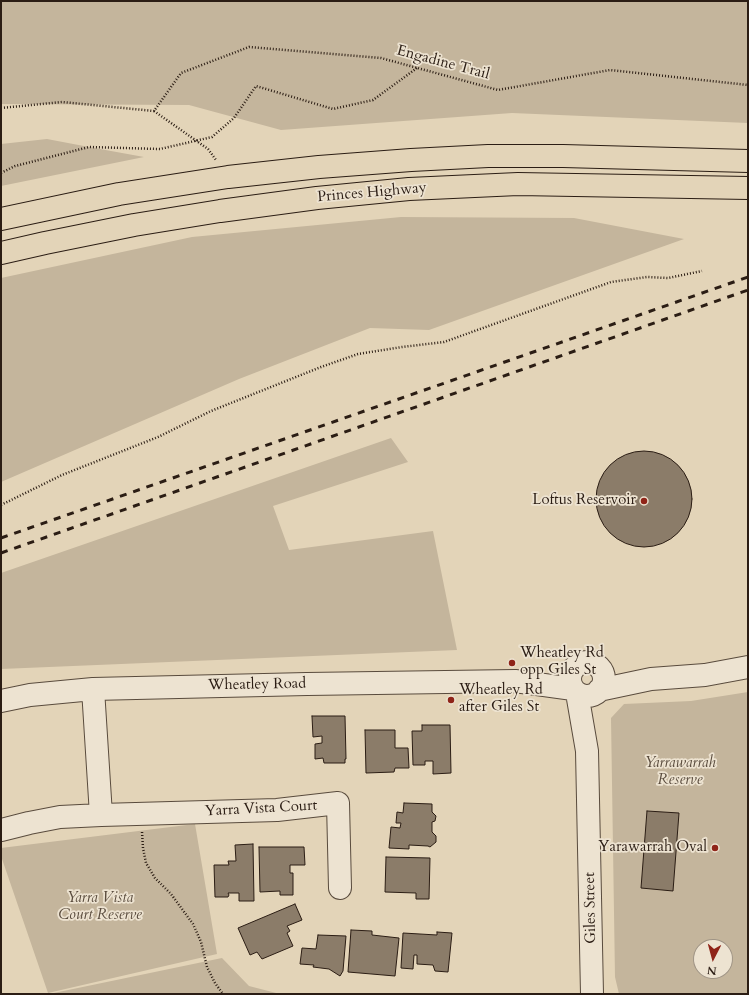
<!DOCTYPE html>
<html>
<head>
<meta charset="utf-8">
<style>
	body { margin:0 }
	#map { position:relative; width:749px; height:995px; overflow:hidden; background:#e3d4b8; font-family:Cardo,serif }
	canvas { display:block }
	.frame { position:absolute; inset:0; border:2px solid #2b1d14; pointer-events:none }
	.north { position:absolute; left:693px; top:939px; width:40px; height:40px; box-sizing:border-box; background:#ede3d1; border:1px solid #9f9485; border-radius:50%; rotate:186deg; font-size:11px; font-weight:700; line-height:16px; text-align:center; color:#2b1d14 }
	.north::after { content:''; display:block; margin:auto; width:14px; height:18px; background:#8f2418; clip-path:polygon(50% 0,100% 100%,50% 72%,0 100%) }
</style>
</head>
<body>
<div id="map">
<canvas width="749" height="995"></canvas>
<div class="frame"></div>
<div class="north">N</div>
</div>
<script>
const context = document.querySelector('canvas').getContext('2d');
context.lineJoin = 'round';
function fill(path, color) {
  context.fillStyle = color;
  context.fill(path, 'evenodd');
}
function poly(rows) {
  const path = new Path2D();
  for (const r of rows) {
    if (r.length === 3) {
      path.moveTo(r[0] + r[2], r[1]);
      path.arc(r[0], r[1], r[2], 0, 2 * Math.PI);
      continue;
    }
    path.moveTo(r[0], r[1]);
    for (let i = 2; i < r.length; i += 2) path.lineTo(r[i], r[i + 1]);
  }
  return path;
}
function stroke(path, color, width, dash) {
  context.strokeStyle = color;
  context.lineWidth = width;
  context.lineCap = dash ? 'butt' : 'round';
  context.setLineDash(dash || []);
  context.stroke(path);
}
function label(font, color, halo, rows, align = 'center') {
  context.font = font + ' Cardo,serif';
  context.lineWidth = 3.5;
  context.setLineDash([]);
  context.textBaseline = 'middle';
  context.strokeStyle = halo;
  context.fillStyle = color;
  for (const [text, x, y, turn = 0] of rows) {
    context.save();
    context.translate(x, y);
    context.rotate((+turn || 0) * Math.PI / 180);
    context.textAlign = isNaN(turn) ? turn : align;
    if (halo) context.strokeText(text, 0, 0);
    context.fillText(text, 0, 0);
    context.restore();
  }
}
fill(poly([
	[1,1,748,1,748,123,512,113,281,130,189,105,1,104],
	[47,139,89,147,144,157,1,186,1,144],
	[401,217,574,218,684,239,429,330,370,328,239,379,1,482,1,278,192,237],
	[391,438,408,462,273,506,289,550,433,531,457,650,1,669,1,573],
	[748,692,748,994,619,994,615,977,611,718,624,704,691,701],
	[701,947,725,947,725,971,701,971],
	[195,824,217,954,48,993,1,856,1,848],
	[222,958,249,986,280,994,49,994]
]), '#c4b59c');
const building = poly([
	[644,499,48],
	[312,716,345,716,346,759,345,759,345,763,324,763,323,758,315,759,315,744,322,743,322,736,313,737,312,716],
	[422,725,450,725,451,773,433,774,433,761,425,761,425,765,413,765,412,731,422,731,422,725],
	[365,730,395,730,395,748,408,748,409,768,395,768,394,772,366,773,365,730],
	[404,803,432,804,432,812,436,816,435,821,432,822,432,832,436,836,436,842,430,847,428,846,409,845,409,849,389,848,391,827,400,828,401,823,396,823,397,812,403,813,404,803],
	[647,811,679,813,673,891,641,888,647,811],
	[253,844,254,901,239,901,239,893,228,893,229,895,228,897,215,897,214,865,229,865,228,861,236,861,235,845,253,844],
	[259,847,304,847,305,865,290,865,290,873,293,873,293,895,280,895,280,891,260,892,259,847],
	[386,857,430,858,429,899,416,899,416,893,385,892,386,857],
	[295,904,302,920,287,926,290,931,287,933,293,946,262,959,257,952,250,955,238,928,295,904],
	[351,930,372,931,372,935,399,938,395,976,348,972,351,930],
	[437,932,452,933,448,972,435,971,433,965,417,964,417,955,414,955,413,969,401,968,403,933,437,935,437,932],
	[318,935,346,936,343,971,340,976,329,969,313,967,314,965,300,964,302,948,316,949,318,935]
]);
fill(building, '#8b7c69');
stroke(building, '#2b1d14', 1);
const minor = poly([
	[587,679,17],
	[93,689,101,815],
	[599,690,651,679,705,675,748,667],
	[577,693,587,751,592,994],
	[1,701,30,695,93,689,307,684,515,681,573,689],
	[1,830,29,823,60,817,101,815,277,810,338,803,340,888]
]);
const highway = poly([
	[1,219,119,194,228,177,319,167,411,160,488,156,563,156,748,161],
	[1,253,45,243,134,225,220,211,317,198,409,189,518,184,748,188]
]);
stroke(minor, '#594b3d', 24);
stroke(highway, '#2b1d14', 24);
stroke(poly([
	[1,108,62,102,154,111,181,73,249,47,381,58,498,90,610,70,748,85],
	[154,111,208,149,216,160],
	[1,173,15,166,89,147,160,149,212,137,234,118,256,86,333,109,373,100,417,68],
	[1,505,62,475,158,437,211,411,321,367,358,354,402,347,444,342,611,282,647,277,668,278,702,271],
	[142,832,143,848,146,863,155,878,171,894,193,924,201,942,207,967,215,983,223,994]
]), '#2b1d14', 2.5, [1, 2]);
stroke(minor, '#ede3d1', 22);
stroke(highway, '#e3d4b8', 22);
stroke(poly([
	[1,538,748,277],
	[1,553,748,290]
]), '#2b1d14', 3, [7, 7]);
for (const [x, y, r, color] of [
	[644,501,4,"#8f2418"],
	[512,663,4,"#8f2418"],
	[451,700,4,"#8f2418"],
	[715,848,4,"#8f2418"]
]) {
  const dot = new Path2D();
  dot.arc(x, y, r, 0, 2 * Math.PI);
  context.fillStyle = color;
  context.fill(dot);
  stroke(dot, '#ede3d1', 1.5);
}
label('15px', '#2b1d14', '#ede3d1', [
	["Engadine Trail",443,63,15],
	["Princes Highway",372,193,-5],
	["Wheatley Road",257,685,-1],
	["Yarra Vista Court",261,809,-3],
	["Giles Street",591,908,-91]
]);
label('15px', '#2b1d14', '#ede3d1', [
	["Loftus Reservoir",636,501],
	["Wheatley Rd",520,654,"left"],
	["opp Giles St",520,671,"left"],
	["Wheatley Rd",459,691,"left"],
	["after Giles St",459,708,"left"],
	["Yarawarrah Oval",707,848]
], 'right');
label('italic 15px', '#594b3d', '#ede3d1', [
	["Yarrawarrah",680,764],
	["Reserve",680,781],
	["Yarra Vista",100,899],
	["Court Reserve",100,916]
]);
</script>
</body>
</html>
